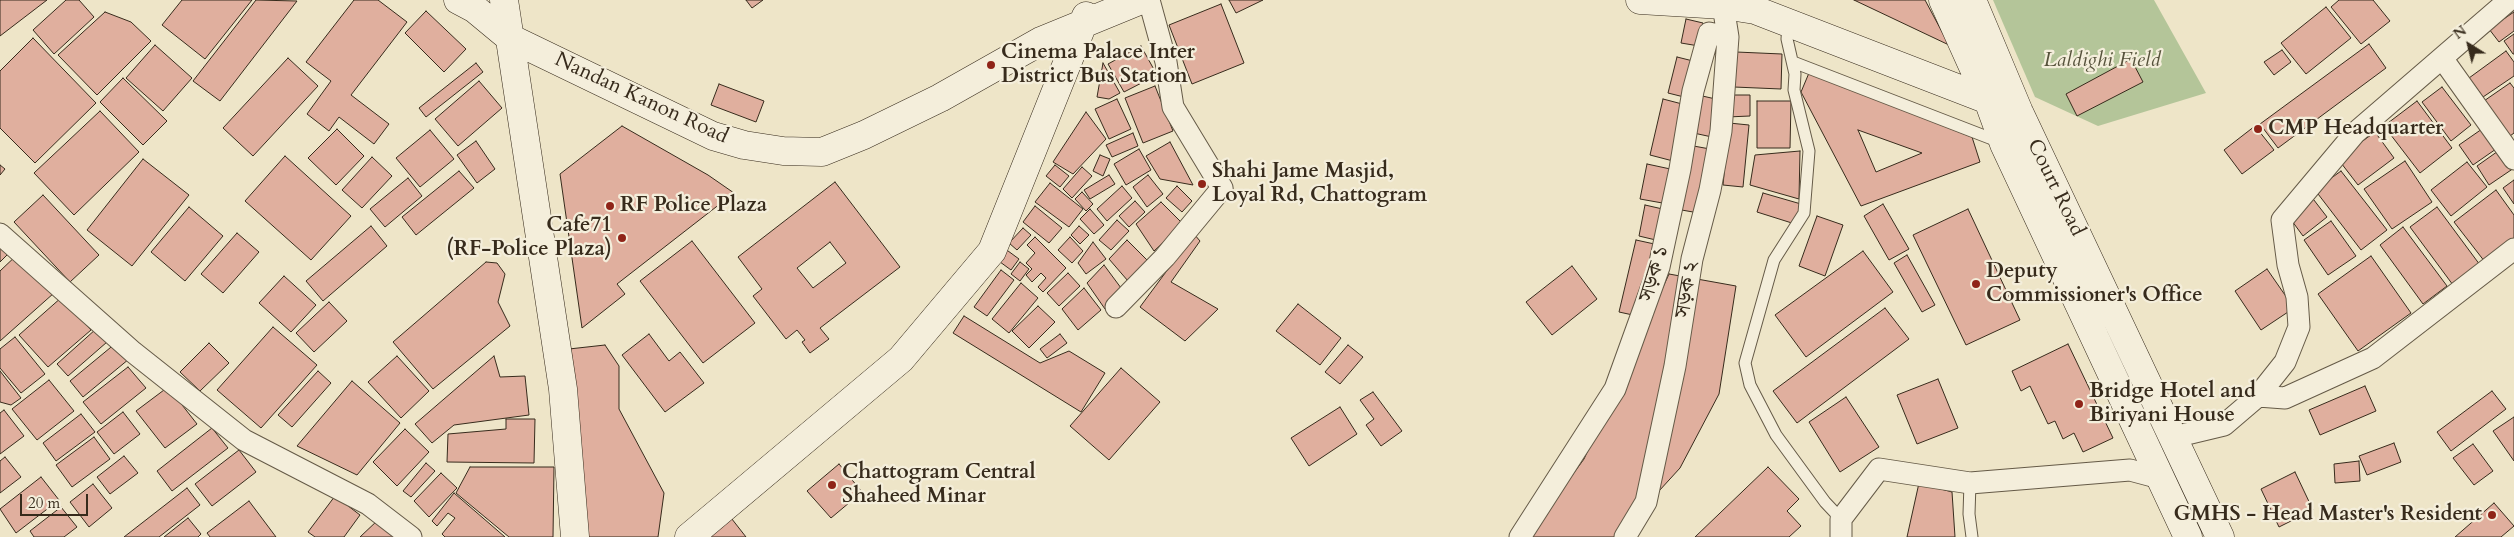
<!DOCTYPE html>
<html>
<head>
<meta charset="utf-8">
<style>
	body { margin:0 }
	#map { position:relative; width:2514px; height:537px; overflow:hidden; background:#eee5c8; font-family:Cardo,serif }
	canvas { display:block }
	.north { position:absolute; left:2444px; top:20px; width:50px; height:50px; -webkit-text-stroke:4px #f4eedb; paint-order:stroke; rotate:324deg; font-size:14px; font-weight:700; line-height:20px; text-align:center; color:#372b1c }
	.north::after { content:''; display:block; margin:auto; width:18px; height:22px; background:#372b1c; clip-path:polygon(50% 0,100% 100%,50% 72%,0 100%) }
	.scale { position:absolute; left:20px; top:494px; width:68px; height:22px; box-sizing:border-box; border:2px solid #372b1c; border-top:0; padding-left:6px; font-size:15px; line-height:18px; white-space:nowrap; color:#372b1c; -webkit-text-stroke:4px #f4eedb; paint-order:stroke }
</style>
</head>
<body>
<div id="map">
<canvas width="2514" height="537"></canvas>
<div class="north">N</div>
<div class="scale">20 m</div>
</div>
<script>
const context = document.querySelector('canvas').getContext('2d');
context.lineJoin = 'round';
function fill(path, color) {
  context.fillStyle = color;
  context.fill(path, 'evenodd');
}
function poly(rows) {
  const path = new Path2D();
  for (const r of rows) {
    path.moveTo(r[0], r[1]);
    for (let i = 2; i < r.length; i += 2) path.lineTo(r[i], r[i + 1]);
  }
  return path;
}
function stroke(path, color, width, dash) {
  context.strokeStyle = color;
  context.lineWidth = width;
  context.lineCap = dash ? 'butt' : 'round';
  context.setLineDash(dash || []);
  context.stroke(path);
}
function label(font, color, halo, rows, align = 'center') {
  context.font = font + ' Cardo,"Noto Serif Bengali",serif';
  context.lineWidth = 4.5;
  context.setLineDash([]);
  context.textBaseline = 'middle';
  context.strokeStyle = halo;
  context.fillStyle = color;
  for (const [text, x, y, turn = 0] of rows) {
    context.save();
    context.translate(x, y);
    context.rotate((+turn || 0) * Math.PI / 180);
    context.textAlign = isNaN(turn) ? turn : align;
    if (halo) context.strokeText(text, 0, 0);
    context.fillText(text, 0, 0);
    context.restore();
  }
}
fill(poly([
	[1993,0,2154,0,2206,93,2098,126,2035,97]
]), '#b4c599');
const building = poly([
	[0,0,47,0,0,36,0,0],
	[66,0,79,0,94,17,54,54,33,30,66,0],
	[182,0,252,0,205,59,162,25,182,0],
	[256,0,297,1,220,101,193,81,256,0],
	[354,0,378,0,407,22,351,95,389,124,374,144,339,117,329,131,307,114,331,81,306,62,354,0],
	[746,0,763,0,752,8,746,0],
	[1229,0,1263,0,1236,13,1229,0],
	[1854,0,1925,0,1949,45,1854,0],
	[2339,0,2373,0,2390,21,2361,44,2331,7,2339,0],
	[1221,4,1244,63,1192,84,1169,25,1221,4],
	[2326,7,2351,38,2306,74,2281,43,2326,7],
	[426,11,466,49,444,72,405,33,426,11],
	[105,12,131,22,151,41,97,95,58,55,105,12],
	[2514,12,2514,31,2499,42,2489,29,2514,12],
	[1686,19,1703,23,1699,46,1681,43,1686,19],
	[2514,34,2514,54,2513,54,2504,41,2514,34],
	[33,38,96,103,35,163,0,128,0,71,33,38],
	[2369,44,2386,68,2278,148,2260,124,2369,44],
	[155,45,192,78,163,111,126,78,155,45],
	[1141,46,1157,75,1124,92,1108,64,1141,46],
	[2282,50,2291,62,2274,75,2264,62,2282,50],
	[2506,51,2514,62,2514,76,2483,97,2469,78,2506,51],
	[1736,52,1782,54,1781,89,1734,87,1736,52],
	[1677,57,1701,63,1692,99,1668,93,1677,57],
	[288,58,318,86,253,156,223,128,288,58],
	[2131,59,2143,82,2077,116,2066,94,2131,59],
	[476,63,483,72,426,117,419,108,476,63],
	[1103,63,1120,93,1109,99,1097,97,1103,63],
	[1809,73,1972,137,1980,162,1861,206,1801,92,1809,73],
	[1858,130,1922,153,1876,172,1858,130],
	[123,78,167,121,143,145,100,102,123,78],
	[479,81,502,108,458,146,435,119,479,81],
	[2510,83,2514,88,2514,133,2506,139,2481,103,2510,83],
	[719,84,764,101,756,122,711,105,719,84],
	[1155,86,1173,131,1143,143,1125,98,1155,86],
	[2442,87,2471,125,2451,141,2422,102,2442,87],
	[1698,95,1720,100,1712,137,1689,132,1698,95],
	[1727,95,1750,95,1750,116,1727,117,1727,95],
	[1117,99,1131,129,1109,139,1095,109,1117,99],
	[1663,99,1686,105,1673,161,1650,155,1663,99],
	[1757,101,1791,101,1790,148,1757,148,1757,101],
	[2417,101,2452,148,2420,173,2384,126,2417,101],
	[100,111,139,152,74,215,34,173,100,111],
	[1086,112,1106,139,1073,174,1053,162,1086,112],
	[1729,123,1749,125,1743,187,1723,185,1729,123],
	[622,126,708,175,734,193,617,284,625,294,582,328,560,174,622,126],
	[2255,126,2274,150,2242,174,2224,150,2255,126],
	[337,129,364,156,336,185,308,158,337,129],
	[2482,129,2496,149,2473,165,2459,145,2482,129],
	[430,130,454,159,420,187,396,158,430,130],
	[2375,132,2394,158,2358,185,2338,159,2375,132],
	[1133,133,1138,146,1112,157,1106,145,1133,133],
	[476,141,495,169,477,183,457,155,476,141],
	[1170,142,1193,185,1160,179,1146,156,1170,142],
	[1688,145,1721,151,1710,215,1676,209,1688,145],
	[1139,149,1151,170,1126,185,1114,164,1139,149],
	[2501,149,2514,168,2489,185,2477,166,2501,149],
	[1800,151,1799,199,1750,185,1755,155,1800,151],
	[1100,155,1110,159,1103,176,1093,171,1100,155],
	[285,156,351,216,311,260,245,201,285,156],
	[372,157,392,176,362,208,342,190,372,157],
	[143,159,189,195,132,266,87,230,143,159],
	[2405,161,2432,202,2392,229,2364,189,2405,161],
	[2467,162,2487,187,2451,216,2431,190,2467,162],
	[1647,164,1675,170,1668,204,1640,199,1647,164],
	[0,165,5,169,0,175,0,165],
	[1055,165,1069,176,1060,187,1046,176,1055,165],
	[1082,167,1092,176,1072,198,1063,189,1082,167],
	[459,171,474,188,416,235,402,217,459,171],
	[2341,171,2387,230,2361,250,2315,190,2341,171],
	[1109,175,1115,184,1090,199,1084,190,1109,175],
	[1148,175,1163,194,1147,207,1133,187,1148,175],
	[408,178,422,196,385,227,370,209,408,178],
	[2514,180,2514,204,2503,188,2514,180],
	[835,182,900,267,820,328,829,339,810,353,802,342,805,340,797,330,786,339,753,296,762,289,738,257,835,182],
	[830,242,846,263,813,288,797,268,830,242],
	[1050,183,1083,209,1069,227,1035,202,1050,183],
	[1122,186,1132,198,1107,221,1097,209,1122,186],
	[1177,186,1192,201,1182,212,1166,198,1177,186],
	[2496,190,2514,215,2514,240,2485,262,2454,222,2496,190],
	[2307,191,2327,217,2303,236,2292,221,2307,191],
	[1082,192,1093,204,1086,211,1075,199,1082,192],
	[1763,193,1801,204,1795,224,1757,212,1763,193],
	[43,195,99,255,70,282,14,222,43,195],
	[1135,201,1145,212,1129,227,1119,216,1135,201],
	[1161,202,1183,224,1154,251,1136,224,1161,202],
	[1883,204,1909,249,1889,260,1864,216,1883,204],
	[1645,205,1667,210,1660,241,1639,236,1645,205],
	[1035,206,1062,228,1049,243,1023,222,1035,206],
	[189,207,223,236,185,281,151,252,189,207],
	[2437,207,2480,265,2453,285,2410,227,2437,207],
	[1090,209,1104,225,1094,234,1080,219,1090,209],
	[1968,209,2020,320,1966,345,1913,235,1968,209],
	[1817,216,1843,225,1825,276,1799,266,1817,216],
	[1117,220,1129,231,1111,250,1099,240,1117,220],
	[2331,221,2356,256,2328,275,2304,240,2331,221],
	[371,226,387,246,323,301,306,281,371,226],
	[1079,226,1089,235,1080,244,1071,235,1079,226],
	[2403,227,2447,286,2423,304,2380,245,2403,227],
	[1023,228,1031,235,1017,250,1009,243,1023,228],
	[237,233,259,252,223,293,201,274,237,233],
	[1194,234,1200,241,1171,282,1218,309,1185,341,1140,307,1194,234],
	[1035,237,1066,268,1043,292,1038,287,1046,278,1041,273,1032,282,1026,275,1032,269,1026,263,1035,253,1027,245,1035,237],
	[1070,237,1083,251,1072,263,1058,250,1070,237],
	[0,240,11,251,0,262,0,240],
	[1127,240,1149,262,1128,281,1109,259,1127,240],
	[1636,240,1659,245,1642,317,1619,312,1636,240],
	[692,241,755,323,703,363,640,281,692,241],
	[1093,242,1106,259,1086,274,1078,263,1093,242],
	[1004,248,1019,259,1011,270,996,259,1004,248],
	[1863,251,1893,292,1806,357,1775,315,1863,251],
	[19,253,54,293,0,341,0,271,19,253],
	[1907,255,1935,305,1922,312,1894,263,1907,255],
	[2371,256,2411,313,2358,351,2318,294,2371,256],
	[486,262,497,263,505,274,498,302,510,326,433,389,393,342,486,262],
	[1020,262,1029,269,1020,281,1011,274,1020,262],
	[1104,265,1124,292,1105,309,1087,283,1104,265],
	[1572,266,1597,299,1552,335,1526,302,1572,266],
	[2267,269,2294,308,2261,330,2235,291,2267,269],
	[1001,270,1014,280,987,316,974,307,1001,270],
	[1068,273,1080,286,1059,306,1047,293,1068,273],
	[1669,274,1736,286,1719,394,1680,468,1617,537,1527,537,1584,459,1669,274],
	[284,276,316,305,291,332,259,303,284,276],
	[1021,283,1038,298,1009,333,992,319,1021,283],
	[1084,288,1101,310,1078,330,1062,309,1084,288],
	[62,297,91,330,48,367,19,335,62,297],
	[329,302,347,321,314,352,296,333,329,302],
	[1298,304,1341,338,1320,365,1276,331,1298,304],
	[1038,306,1055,322,1029,348,1012,331,1038,306],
	[1885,308,1909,339,1797,423,1773,391,1885,308],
	[964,316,1040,363,1069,351,1105,373,1081,412,953,333,964,316],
	[273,327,317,365,261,428,217,390,273,327],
	[96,329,107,342,68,376,57,364,96,329],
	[649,334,669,361,680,352,704,383,665,412,622,355,649,334],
	[1060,334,1067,343,1047,358,1040,349,1060,334],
	[15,337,45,374,21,393,0,368,0,349,15,337],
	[116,343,129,359,83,397,70,381,116,343],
	[209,343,229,363,200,391,180,372,209,343],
	[2068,344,2113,438,2083,452,2074,433,2063,439,2055,421,2048,424,2030,386,2021,391,2012,371,2068,344],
	[605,345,619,366,619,409,664,493,658,537,588,537,560,350,605,345],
	[1348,345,1363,357,1340,384,1325,372,1348,345],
	[397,356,429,391,401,418,368,382,397,356],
	[494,356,500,377,525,376,529,415,454,425,432,443,415,424,494,356],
	[128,367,146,388,101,424,83,402,128,367],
	[1121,368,1160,402,1109,460,1070,426,1121,368],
	[0,371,21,398,11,405,0,402,0,371],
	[318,371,331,383,292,427,278,415,318,371],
	[1938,379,1958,428,1917,444,1897,395,1938,379],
	[49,380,74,411,37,440,12,409,49,380],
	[352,381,400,423,357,475,297,446,352,381],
	[2365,386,2376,411,2320,435,2309,410,2365,386],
	[168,387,197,424,165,448,136,411,168,387],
	[2492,391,2506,409,2451,451,2437,432,2492,391],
	[1373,392,1402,431,1381,446,1366,425,1374,419,1360,400,1373,392],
	[1846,397,1879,447,1840,472,1809,422,1846,397],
	[1340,407,1357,434,1309,466,1291,438,1340,407],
	[4,410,24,436,0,454,0,413,4,410],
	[123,412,140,434,114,454,97,432,123,412],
	[81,414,95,432,56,461,43,443,81,414],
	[2514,417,2514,461,2493,431,2514,417],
	[506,419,535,419,534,463,447,462,448,434,506,429,506,419],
	[212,428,228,448,172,491,157,471,212,428],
	[405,429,429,452,397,486,373,462,405,429],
	[94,437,110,459,72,487,56,465,94,437],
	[2394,443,2401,462,2367,475,2359,456,2394,443],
	[2473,444,2493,471,2474,485,2453,458,2473,444],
	[239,450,256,472,212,506,195,484,239,450],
	[124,456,138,473,110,494,97,477,124,456],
	[5,457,21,477,0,493,0,461,5,457],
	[2359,461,2360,481,2335,483,2334,464,2359,461],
	[426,463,435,471,411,497,403,491,426,463],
	[839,464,862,492,831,518,807,491,839,464],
	[470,467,554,467,553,537,509,537,456,493,470,467],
	[1768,467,1799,499,1787,511,1801,526,1789,537,1695,537,1768,467],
	[2295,472,2313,510,2279,527,2261,489,2295,472],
	[441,473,457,488,429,517,414,501,441,473],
	[41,477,59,500,16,533,0,509,41,477],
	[1919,483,1952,492,1955,537,1907,537,1919,483],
	[93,484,112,508,89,527,70,502,93,484],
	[187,488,200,505,159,537,124,537,187,488],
	[454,493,505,537,445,537,442,534,455,518,448,513,437,526,432,521,454,493],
	[335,496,360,515,344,537,315,537,308,532,335,496],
	[249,501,276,537,210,537,207,533,249,501],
	[2494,503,2514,526,2501,537,2455,537,2494,503],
	[61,507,77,527,64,537,34,537,30,531,61,507],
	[728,514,746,537,698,537,728,514],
	[188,518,201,534,198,537,164,537,188,518],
	[378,520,393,537,360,537,378,520]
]);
fill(building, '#e0af9e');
stroke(building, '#372b1c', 1);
const lane = poly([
	[1788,25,1787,39,1795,74,1794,90,1809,151,1804,213,1774,260,1745,363,1750,385,1776,435,1825,502,1841,519,1840,523],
	[1793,62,2000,142],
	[1970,483,1969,514,1972,537]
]);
const street = poly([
	[2442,58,2514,159],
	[0,234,133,352,244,440,368,504,411,537],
	[1116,307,1165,257,1222,188,1173,107,1166,62,1149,0],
	[2258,396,2285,398,2373,358,2514,249],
	[2174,437,2224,425,2258,396,2285,362,2299,327,2297,297,2288,265,2282,220,2355,133,2509,0],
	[1520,537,1615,389,1659,267,1680,169,1693,91,1709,33,1728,37,1723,5],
	[1625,537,1646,502,1675,366,1692,259,1710,190,1721,131,1728,37],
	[1841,537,1841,519,1879,469,1970,483,2130,470,2160,478]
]);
const secondary = poly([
	[458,0,475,9,510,38,713,136,744,145,783,151,822,152,864,135,940,98,1041,41,1141,0],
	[504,0,563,389,575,537],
	[1640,0,1723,5,1755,10,1988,100],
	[1943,0,1988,100,2004,144,2188,537],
	[1972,0,2019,112,2220,537],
	[689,537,901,359,992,251,1086,16]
]);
stroke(lane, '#655a47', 13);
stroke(street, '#655a47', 23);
stroke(secondary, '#372b1c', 29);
stroke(lane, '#f4eedb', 11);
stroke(street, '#f4eedb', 21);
stroke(secondary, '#f4eedb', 28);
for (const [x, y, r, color] of [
	[991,65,5,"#8f2418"],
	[2258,129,5,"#8f2418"],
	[1202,184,5,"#8f2418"],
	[610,206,5,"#8f2418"],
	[622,238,5,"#8f2418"],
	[1976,284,5,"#8f2418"],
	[2079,404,5,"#8f2418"],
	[832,485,5,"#8f2418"],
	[2492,515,5,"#8f2418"]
]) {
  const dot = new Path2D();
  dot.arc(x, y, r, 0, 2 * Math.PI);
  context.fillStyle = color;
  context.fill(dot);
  stroke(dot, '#f4eedb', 2);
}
label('bold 21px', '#372b1c', '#f4eedb', [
	["Cinema Palace Inter",1001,53],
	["District Bus Station",1001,77],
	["CMP Headquarter",2268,129],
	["Shahi Jame Masjid,",1212,172],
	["Loyal Rd, Chattogram",1212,196],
	["RF Police Plaza",620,206],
	["Cafe71",612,226,"right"],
	["(RF-Police Plaza)",612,250,"right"],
	["Deputy",1986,272],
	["Commissioner's Office",1986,296],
	["Bridge Hotel and",2089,392],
	["Biriyani House",2089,416],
	["Chattogram Central",842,473],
	["Shaheed Minar",842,497],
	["GMHS - Head Master's Resident",2482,515,"right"]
], 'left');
label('italic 21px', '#56523b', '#f4eedb', [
	["Laldighi Field",2102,61]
]);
label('21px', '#372b1c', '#f4eedb', [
	["Nandan Kanon Road",641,99,25],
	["Court Road",2055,188,64],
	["সড়ক ১",1655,274,-73],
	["সড়ক ২",1688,290,-80]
]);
</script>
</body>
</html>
